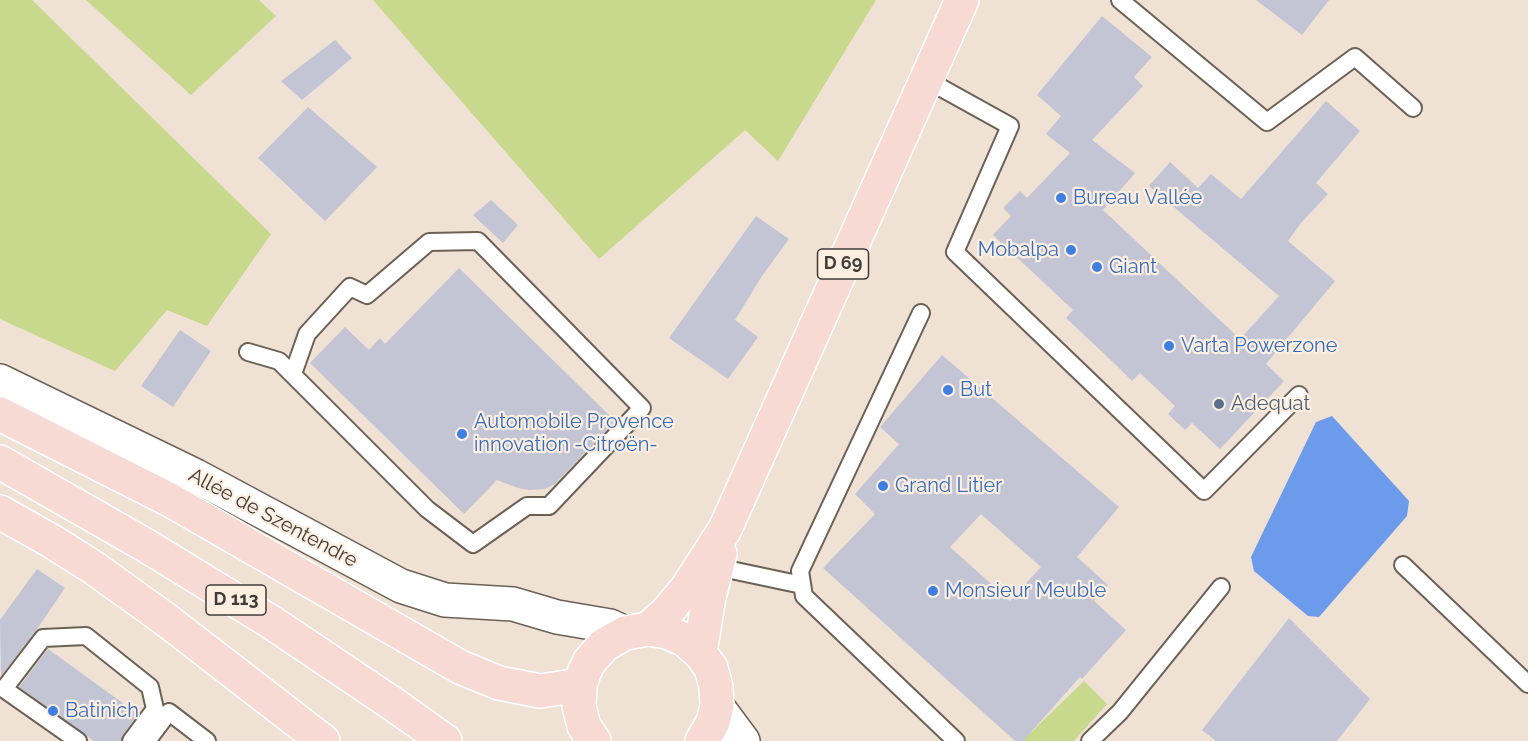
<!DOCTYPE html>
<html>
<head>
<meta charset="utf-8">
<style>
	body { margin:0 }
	canvas { display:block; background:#efe1d4 }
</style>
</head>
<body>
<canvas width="1528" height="741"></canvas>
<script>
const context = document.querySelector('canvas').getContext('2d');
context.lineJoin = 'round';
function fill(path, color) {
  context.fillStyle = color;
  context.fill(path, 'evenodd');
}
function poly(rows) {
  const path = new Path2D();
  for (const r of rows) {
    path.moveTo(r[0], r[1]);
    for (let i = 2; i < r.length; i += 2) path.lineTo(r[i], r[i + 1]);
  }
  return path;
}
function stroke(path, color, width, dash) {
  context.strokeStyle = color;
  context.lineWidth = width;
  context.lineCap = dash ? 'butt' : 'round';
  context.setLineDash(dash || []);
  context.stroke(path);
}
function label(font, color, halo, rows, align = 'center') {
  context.font = font + ' Raleway,sans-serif';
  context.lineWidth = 4.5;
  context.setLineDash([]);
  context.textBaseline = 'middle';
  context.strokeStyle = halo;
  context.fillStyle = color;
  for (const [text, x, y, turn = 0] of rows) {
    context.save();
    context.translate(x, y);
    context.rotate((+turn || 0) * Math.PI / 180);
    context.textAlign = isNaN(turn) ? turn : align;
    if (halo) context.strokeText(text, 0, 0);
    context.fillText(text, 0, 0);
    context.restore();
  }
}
fill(poly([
	[0,0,32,0,271,234,207,326,167,310,115,371,0,319],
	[86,0,259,0,276,16,191,95],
	[373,0,876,0,778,161,745,130,599,259],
	[1084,681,1107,704,1074,741,1022,741]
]), '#c8d88c');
fill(poly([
	[1332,416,1409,501,1407,516,1319,617,1308,616,1254,571,1251,557,1316,422]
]), '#6d9beb');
fill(poly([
	[1256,0,1329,0,1302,35],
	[1102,16,1152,57,1134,77,1143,86,1092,140,1135,173,1103,210,1240,339,1279,296,1149,186,1170,162,1198,188,1211,174,1241,199,1326,101,1360,131,1316,183,1328,194,1301,223,1288,241,1335,281,1266,364,1284,381,1220,449,1192,423,1185,430,1168,414,1175,406,1140,373,1132,381,1115,364,1066,318,1073,310,993,235,1011,216,1003,208,1020,191,1027,198,1070,153,1046,134,1061,116,1037,95],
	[335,40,352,58,302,100,281,81],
	[308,107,377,167,325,221,258,158],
	[491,200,518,225,503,243,473,215],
	[756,216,789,239,762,276,735,320,758,337,728,379,669,338],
	[459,268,615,421,555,484,545,489,529,490,518,488,497,480,464,514,310,363,345,327,369,350,380,338,385,344],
	[180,330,211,351,173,407,141,386],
	[942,355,1119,507,1077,557,1108,585,1094,601,1126,630,1082,679,1080,677,1023,741,1015,741,823,568,875,514,855,494,899,444,880,427],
	[981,514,1041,567,1010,601,950,547],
	[37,569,65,588,37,629,1,676,0,620],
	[1289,618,1370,699,1337,741,1216,741,1202,730],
	[48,649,138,714,123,735,121,741,94,741,19,687]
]), '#c3c5d5');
const service = poly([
	[1120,0,1267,122,1355,57,1413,108],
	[927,80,1010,126,955,252,1204,491,1299,395],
	[921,313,800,571,804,596,956,741],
	[248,352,279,361,427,509,473,544,527,506,549,506,642,408,478,241,429,242,367,295,350,287,307,334,293,374],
	[1403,565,1528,684],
	[717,567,802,585],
	[78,741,4,689,43,638,86,636,150,687,155,709,131,741],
	[147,741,169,712,207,741],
	[1090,741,1120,712,1221,587]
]);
const minor = poly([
	[0,381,196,476,401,586,445,600,513,604,557,617,610,626,625,633],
	[717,706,743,741]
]);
const primary = poly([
	[0,414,170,500,460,667,499,683,540,691,580,685],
	[0,462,145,545,271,622,393,704,445,741],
	[0,512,53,542,94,568,165,619,323,741],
	[648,629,666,613,687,588,725,529,962,0],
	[700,653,709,597,720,554],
	[594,741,584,726,579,706,580,685,584,673,589,662,604,645,625,633,648,629,667,632,685,640,700,653,711,668,716,687,717,706,713,722,702,741]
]);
stroke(service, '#6c6155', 20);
stroke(minor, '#6c6155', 36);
stroke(primary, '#fff', 36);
stroke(service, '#fff', 16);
stroke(minor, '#fff', 33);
stroke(primary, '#f8dad5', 33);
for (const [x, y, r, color] of [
	[1061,198,6,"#3f7fe0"],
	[1071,250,6,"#3f7fe0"],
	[1097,267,6,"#3f7fe0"],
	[1169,346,6,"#3f7fe0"],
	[948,390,6,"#3f7fe0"],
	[1219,404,6,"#5c6f8a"],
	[462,434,6,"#3f7fe0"],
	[883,486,6,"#3f7fe0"],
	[933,591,6,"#3f7fe0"],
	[53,711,6,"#3f7fe0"]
]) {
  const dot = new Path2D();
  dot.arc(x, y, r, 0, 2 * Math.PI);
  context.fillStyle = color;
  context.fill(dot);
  stroke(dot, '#fcefe1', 2);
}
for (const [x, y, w] of [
	[843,264,51],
	[236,600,60]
]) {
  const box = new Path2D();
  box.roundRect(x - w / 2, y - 15, w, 30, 4.5);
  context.fillStyle = '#fcefe1';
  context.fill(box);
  stroke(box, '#403b36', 1.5);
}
label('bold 18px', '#403b36', null, [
	["D 69",843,264],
	["D 113",236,600]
]);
label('20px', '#366cbe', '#fcefe1', [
	["Bureau Vallée",1073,198],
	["Mobalpa",1059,250,"right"],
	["Giant",1109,267],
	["Varta Powerzone",1181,346],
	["But",960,390],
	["Automobile Provence",474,422],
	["innovation -Citroën-",474,445],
	["Grand Litier",895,486],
	["Monsieur Meuble",945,591],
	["Batinich",65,711]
], 'left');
label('20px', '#4e5e75', '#fcefe1', [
	["Adequat",1231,404]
], 'left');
label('20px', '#403b36', '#fcefe1', [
	["Allée de Szentendre",273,518,28]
]);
</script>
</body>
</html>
